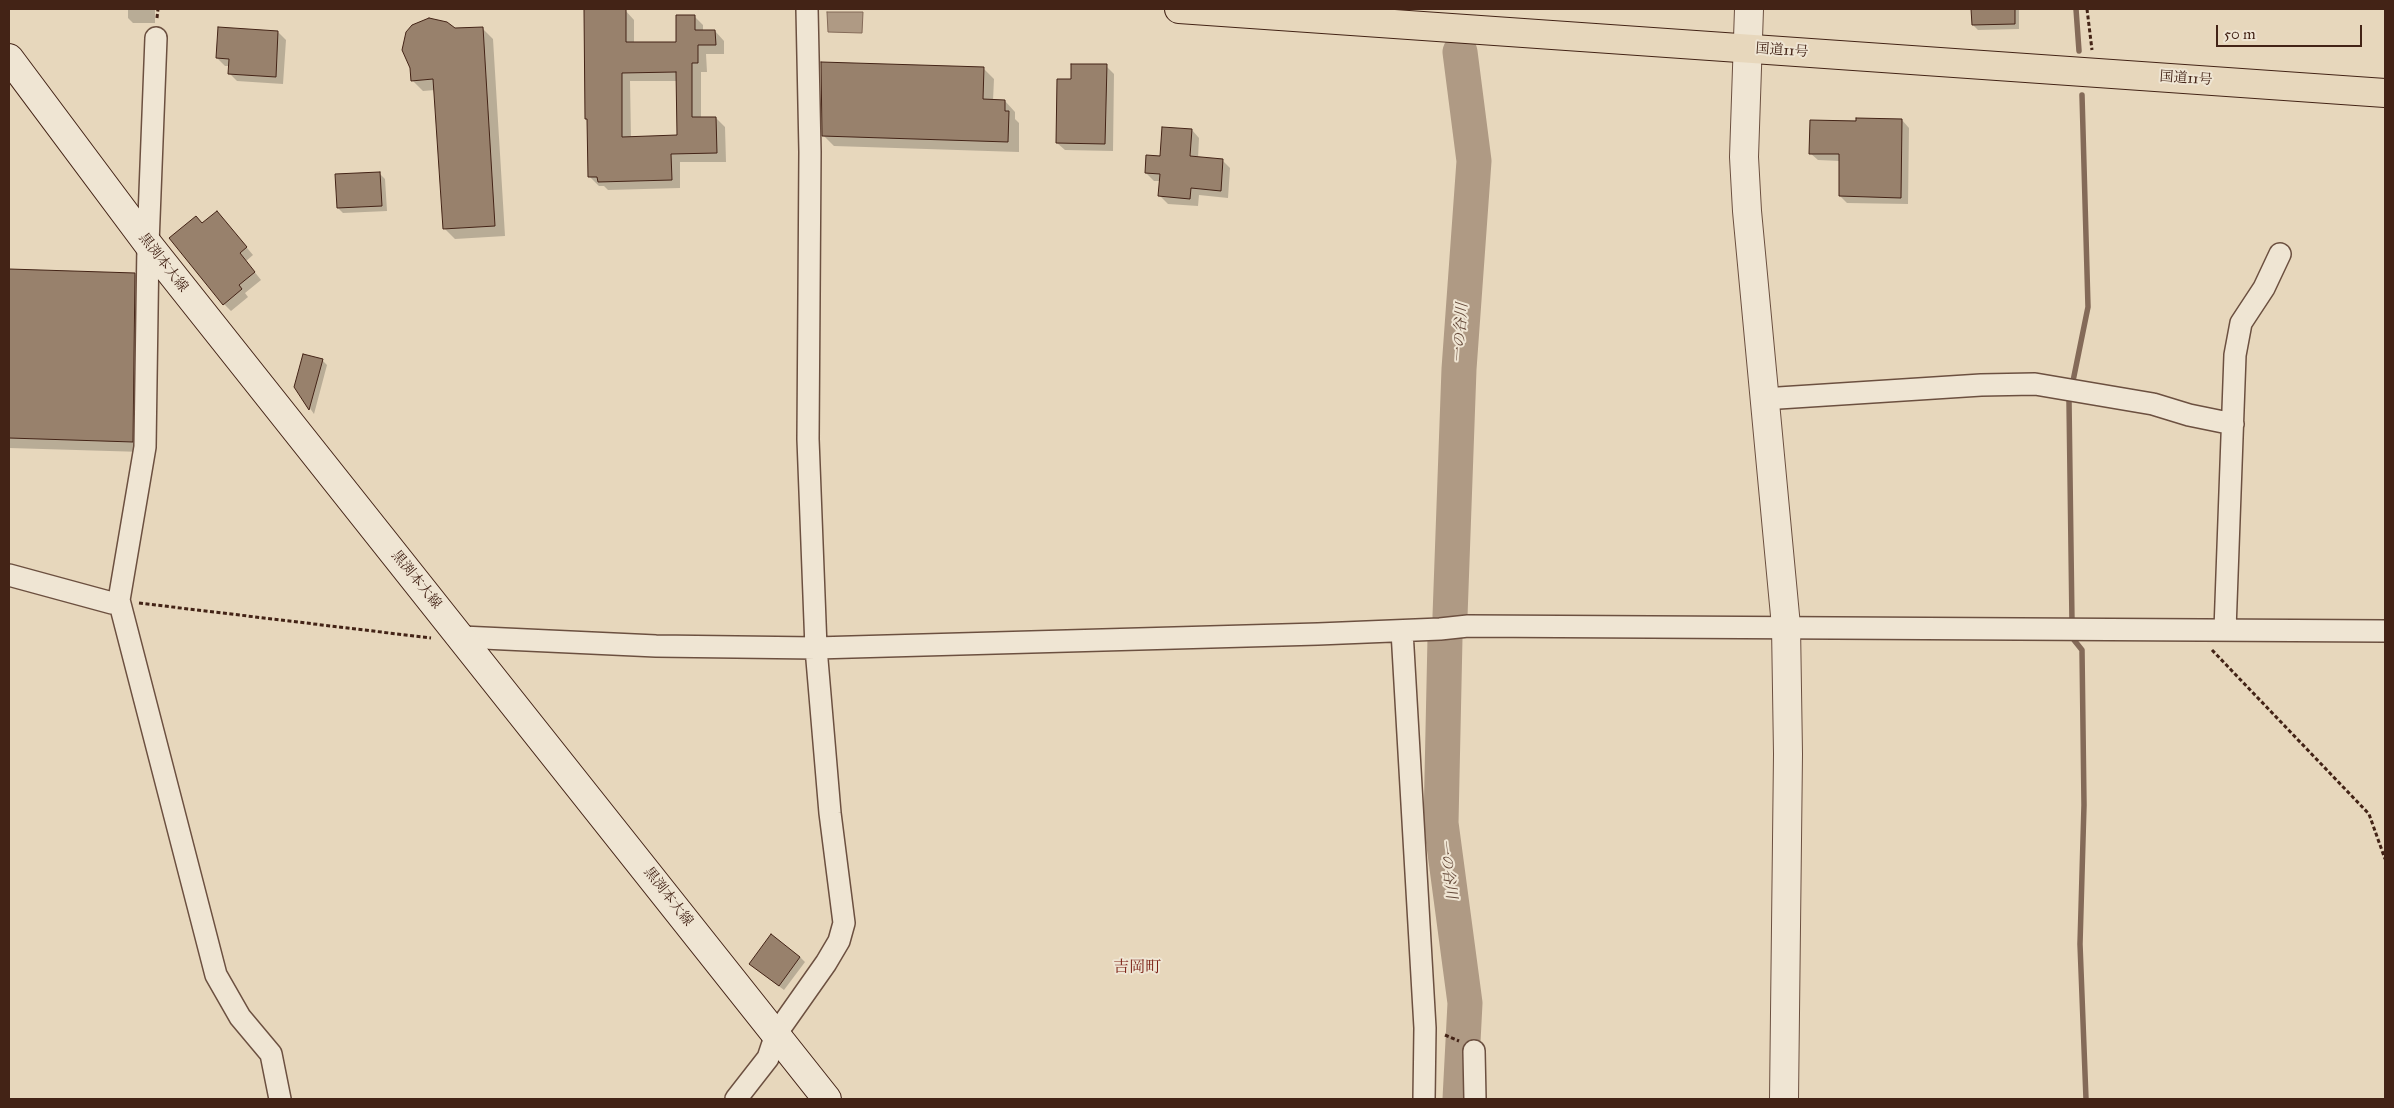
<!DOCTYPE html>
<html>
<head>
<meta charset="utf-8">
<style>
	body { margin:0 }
	#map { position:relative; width:2394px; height:1108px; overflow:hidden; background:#e7d7bc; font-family:"IM FELL Great Primer",serif }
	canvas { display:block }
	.frame { position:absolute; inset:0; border:10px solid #432316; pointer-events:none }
	.scale { position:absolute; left:2216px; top:25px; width:146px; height:22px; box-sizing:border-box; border:2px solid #432316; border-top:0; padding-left:6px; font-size:15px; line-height:18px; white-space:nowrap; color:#432316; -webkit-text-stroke:4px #efe5d3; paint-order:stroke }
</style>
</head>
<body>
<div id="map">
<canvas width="2394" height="1108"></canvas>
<div class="frame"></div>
<div class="scale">50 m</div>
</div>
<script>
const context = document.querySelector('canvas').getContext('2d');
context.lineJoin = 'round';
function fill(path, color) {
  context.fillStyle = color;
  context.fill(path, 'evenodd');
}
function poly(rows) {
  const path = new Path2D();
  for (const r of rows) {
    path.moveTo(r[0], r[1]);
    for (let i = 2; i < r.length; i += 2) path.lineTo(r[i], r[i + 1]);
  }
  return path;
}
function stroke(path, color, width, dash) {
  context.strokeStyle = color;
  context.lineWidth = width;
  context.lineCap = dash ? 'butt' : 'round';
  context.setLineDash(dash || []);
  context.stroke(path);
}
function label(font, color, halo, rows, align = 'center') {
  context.font = font + ' "IM FELL Great Primer","Noto Serif JP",serif';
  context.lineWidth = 4;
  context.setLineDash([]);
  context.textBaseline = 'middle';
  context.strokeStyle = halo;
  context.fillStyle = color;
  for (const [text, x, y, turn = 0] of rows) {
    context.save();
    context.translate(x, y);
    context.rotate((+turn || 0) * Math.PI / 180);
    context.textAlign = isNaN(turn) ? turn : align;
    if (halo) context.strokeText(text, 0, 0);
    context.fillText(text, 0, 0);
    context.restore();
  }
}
const water = poly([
	[827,12,863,12,862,33,828,32,827,12]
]);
fill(water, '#af9a84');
stroke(water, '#846a58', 1);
fill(poly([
	[128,9,155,9,155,23,133,23,128,18],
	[1973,9,2019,9,2019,29,1978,30,1973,25],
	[625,10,634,20,634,44,677,44,694,16,703,25,703,32,715,31,724,41,724,54,706,54,707,72,701,72,701,118,716,118,725,127,726,162,680,162,680,188,608,190,604,186,599,186,590,177,588,121,586,119],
	[630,81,678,81,679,137,631,138],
	[438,20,454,30,482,28,493,39,505,236,455,239,444,228,435,90,423,91,412,80,421,21],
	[278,32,286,40,283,84,237,81,229,73,230,66,225,66,217,58],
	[1106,66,1114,74,1113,151,1065,150,1057,143,1072,80],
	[983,68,994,79,993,101,1005,101,1015,112,1015,119,1019,123,1019,152,834,146,823,135],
	[1902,120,1909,128,1908,204,1847,203,1840,196,1840,161,1818,160,1810,153,1811,121],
	[1192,130,1199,138,1198,158,1222,160,1230,168,1228,198,1199,195,1198,206,1168,204,1160,196,1161,181,1154,181,1146,173],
	[380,174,385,179,387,211,343,213,338,208],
	[217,212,253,255,246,261,261,280,245,293,248,297,231,311,224,304,203,224],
	[9,271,135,274,145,285,143,452,9,448],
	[322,360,327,365,314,414,295,387],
	[800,957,805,962,784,990,756,969]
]), '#0003');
stroke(poly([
	[2076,9,2079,51],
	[2073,381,2088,307,2082,95],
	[2069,401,2072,622],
	[2074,640,2082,650,2084,805,2080,944,2086,1099]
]), '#846a58', 5.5);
stroke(poly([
	[1450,616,1459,369,1474,161,1460,52],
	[1445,638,1441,823,1465,1003,1460,1099]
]), '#af9a84', 35);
const building = poly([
	[584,9,626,9,626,42,676,42,676,15,695,15,695,30,715,30,716,45,698,45,698,63,692,63,692,117,716,117,717,153,671,154,672,180,598,182,597,177,588,177,587,119,585,119,584,9],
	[676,72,677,135,622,137,622,73,676,72],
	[1971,9,2015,9,2015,24,1972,25,1971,9],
	[429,18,447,22,455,28,483,27,495,226,443,229,433,79,411,81,410,68,402,50,406,32,412,25,429,18],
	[218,27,278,31,276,77,228,74,229,59,216,58,218,27],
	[821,62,984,67,983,99,1005,100,1005,111,1009,111,1008,142,822,136,821,62],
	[1071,64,1107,64,1105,144,1056,143,1057,79,1071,79,1071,64],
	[1856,118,1902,119,1901,198,1839,196,1839,154,1809,154,1810,120,1856,121,1856,118],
	[1162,127,1192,129,1190,156,1223,159,1221,191,1191,188,1190,199,1158,196,1160,174,1145,173,1146,155,1160,156,1162,127],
	[380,172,382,206,337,208,335,174,380,172],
	[217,211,247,247,240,253,255,272,239,285,242,289,223,305,169,238,196,216,202,223,217,211],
	[9,269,135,273,133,442,9,438,9,269],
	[303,354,323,359,309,410,294,387,303,354],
	[771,934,800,957,779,986,749,964,771,934]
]);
fill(building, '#98816c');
stroke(building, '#432316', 1);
const minor = poly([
	[156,38,148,244,145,447,119,600,216,975,240,1017,271,1054,280,1099],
	[1763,399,1981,385,2035,384,2153,404,2189,415,2233,424],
	[9,575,112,603,119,600],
	[2225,630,2235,355,2241,323,2264,288,2280,254],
	[1402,631,1425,1028,1424,1099],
	[462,637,656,646,816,648,1318,634,1440,629,1468,626,2385,631],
	[1474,1051,1475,1099],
	[736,1099,768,1058,776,1034,826,963,839,941,844,923,830,813,816,648,808,439,810,152,807,9]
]);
const tertiary = poly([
	[1749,9,1744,157,1747,211,1786,626,1788,754,1784,1099]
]);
const secondary = poly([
	[9,58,148,244,827,1099]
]);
const trunk = poly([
	[1179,9,2385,93]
]);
stroke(minor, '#6c5040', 24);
stroke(tertiary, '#6c5040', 30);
stroke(secondary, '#432316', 30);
stroke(trunk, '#432316', 30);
stroke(poly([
	[2087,9,2092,50],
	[157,18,158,9],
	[139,603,431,638],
	[2212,650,2369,814,2385,859],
	[1445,1035,1459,1041]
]), '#432316', 3, [4, 2.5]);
stroke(minor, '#efe5d3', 21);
stroke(tertiary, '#efe5d3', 28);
stroke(secondary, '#efe5d3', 28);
stroke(trunk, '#e7d7bc', 28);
label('14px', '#432316', '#efe5d3', [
	["国道11号",1782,51,4],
	["国道11号",2186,79,4],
	["黒渕本大線",163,263,52],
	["黒渕本大線",416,580,51],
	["黒渕本大線",668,897,52]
]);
label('italic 15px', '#634737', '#efe5d3', [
	["一の谷川",1461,333,-86],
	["一の谷川",1447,869,83]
]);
label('16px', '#7a1f14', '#efe5d3', [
	["吉岡町",1137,968]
]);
</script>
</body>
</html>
